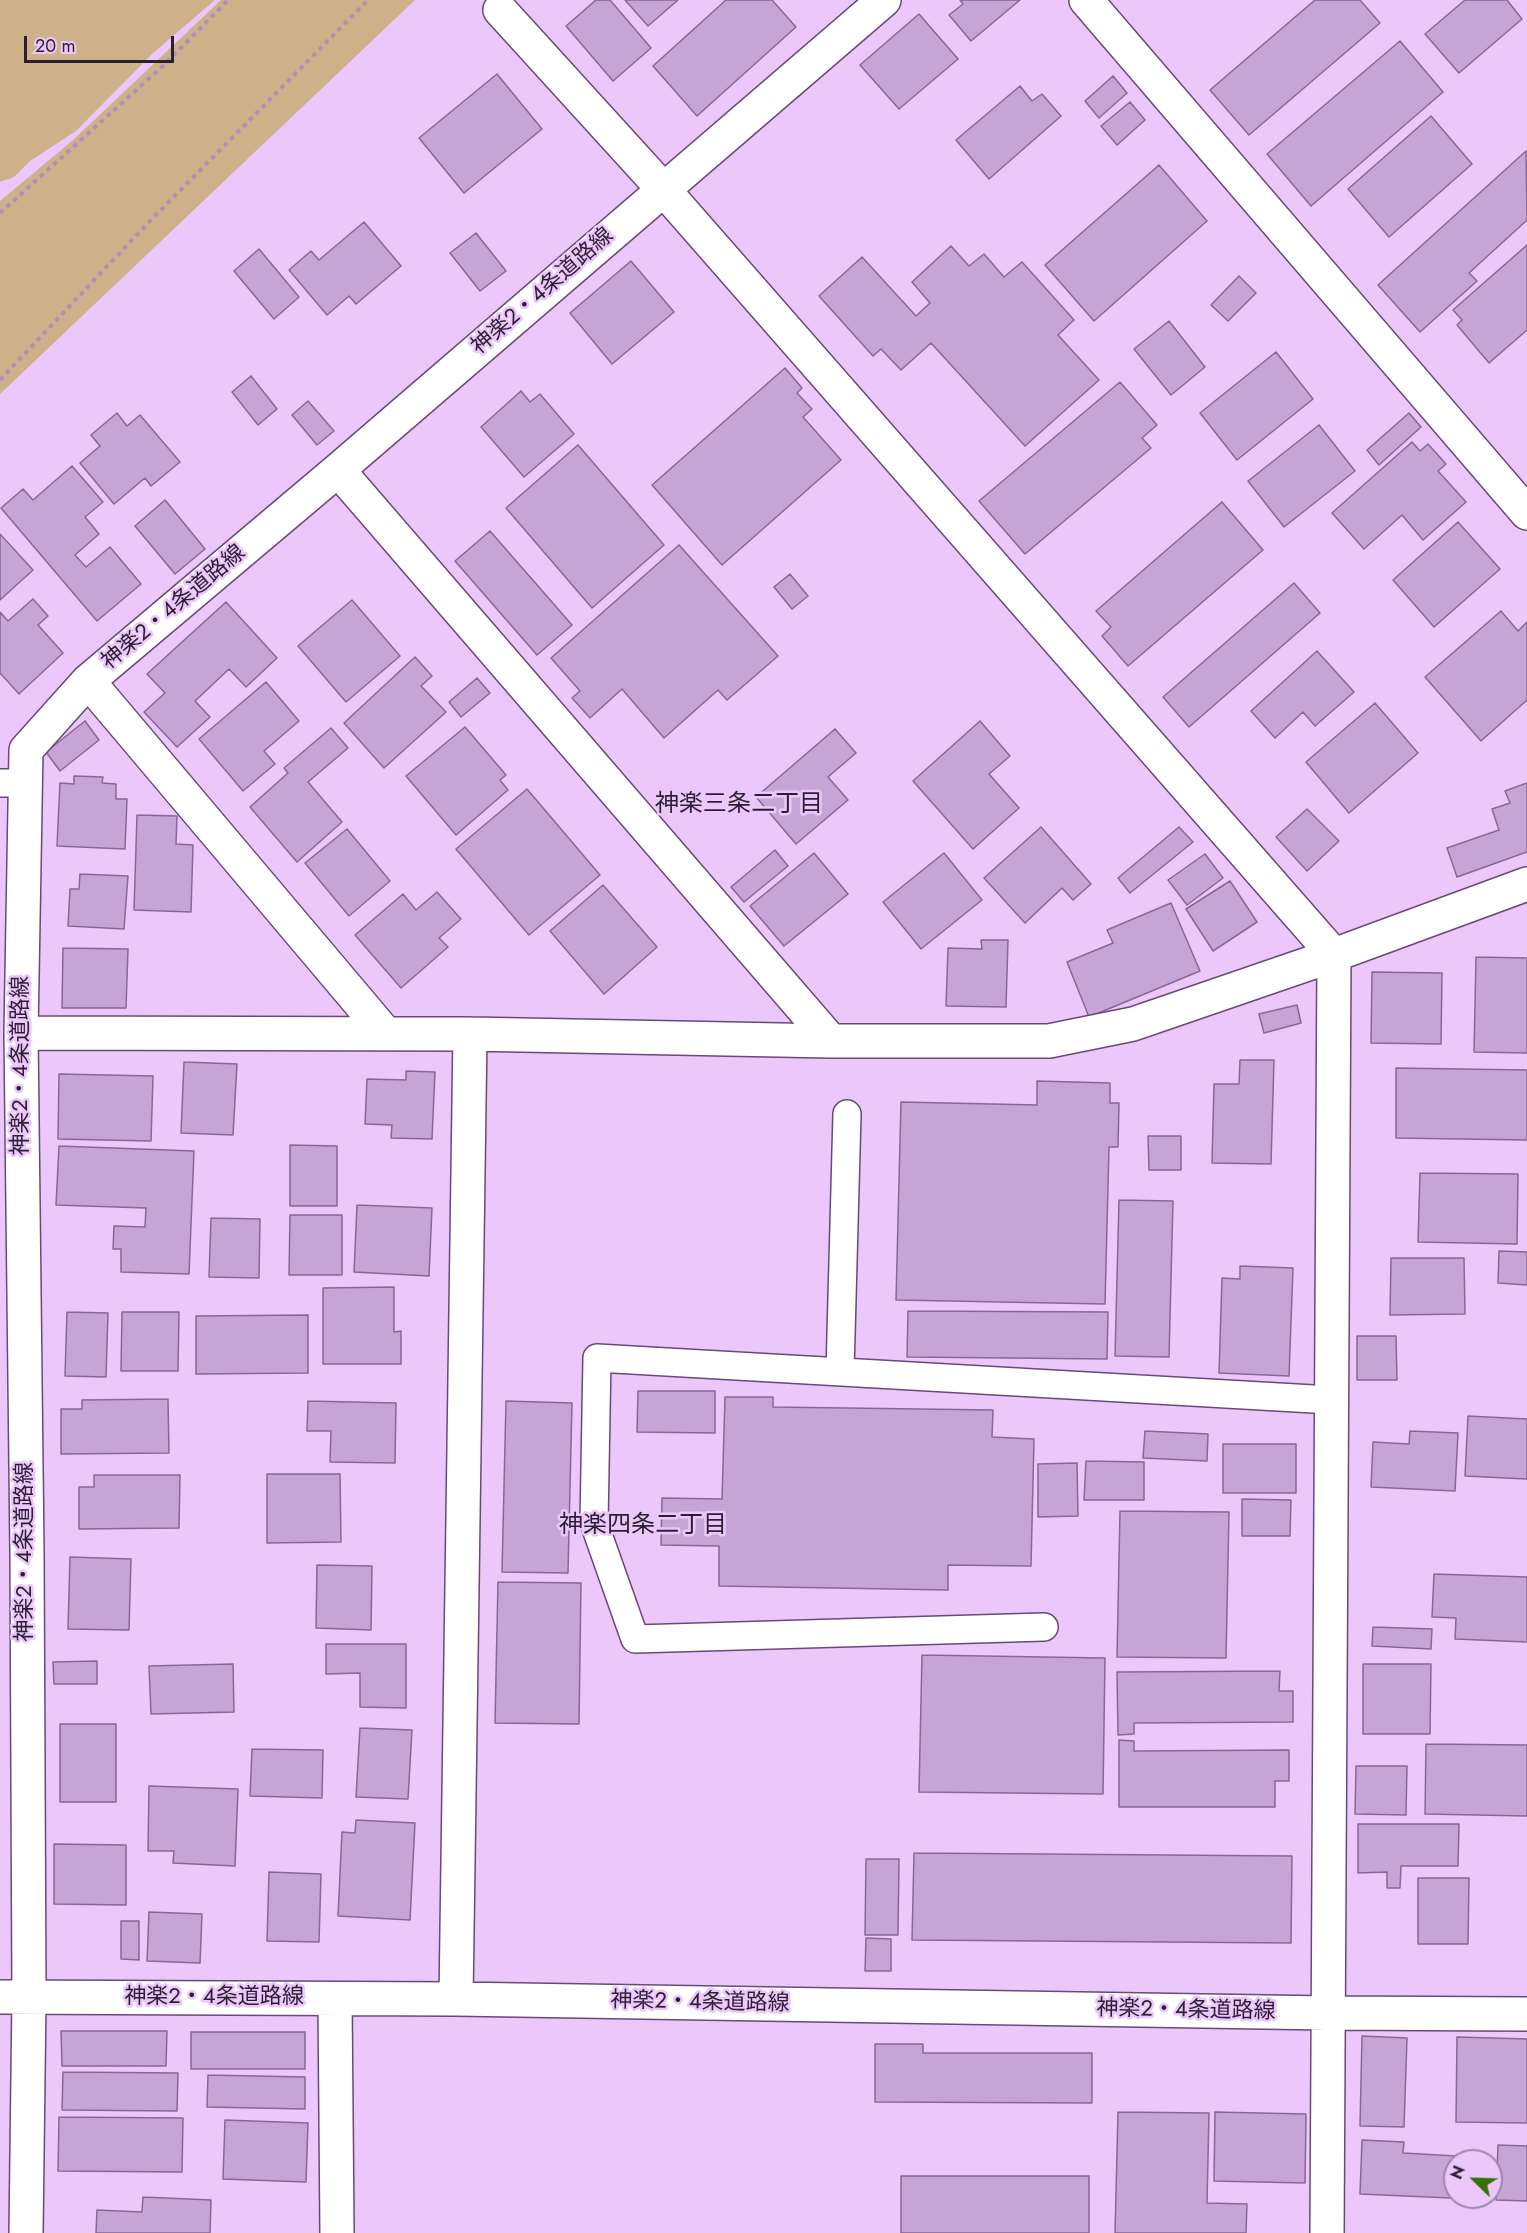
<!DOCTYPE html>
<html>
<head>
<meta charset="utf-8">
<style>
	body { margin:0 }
	#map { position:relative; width:1527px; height:2233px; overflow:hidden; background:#ecc7fc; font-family:Jost,sans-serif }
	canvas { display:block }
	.north { position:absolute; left:1443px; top:2149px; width:60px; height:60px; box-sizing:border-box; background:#ecc7fc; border:2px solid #a084ab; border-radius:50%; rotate:293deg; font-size:16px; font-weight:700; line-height:24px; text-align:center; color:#2d1f32 }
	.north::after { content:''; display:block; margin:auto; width:21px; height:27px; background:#367102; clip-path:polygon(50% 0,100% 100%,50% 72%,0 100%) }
	.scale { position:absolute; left:24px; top:36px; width:150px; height:27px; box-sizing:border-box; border:3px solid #2d1f32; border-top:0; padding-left:8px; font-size:18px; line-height:21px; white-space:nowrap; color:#2d1f32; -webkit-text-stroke:4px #ecc7fc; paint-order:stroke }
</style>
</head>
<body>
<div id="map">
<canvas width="1527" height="2233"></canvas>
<div class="north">N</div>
<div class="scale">20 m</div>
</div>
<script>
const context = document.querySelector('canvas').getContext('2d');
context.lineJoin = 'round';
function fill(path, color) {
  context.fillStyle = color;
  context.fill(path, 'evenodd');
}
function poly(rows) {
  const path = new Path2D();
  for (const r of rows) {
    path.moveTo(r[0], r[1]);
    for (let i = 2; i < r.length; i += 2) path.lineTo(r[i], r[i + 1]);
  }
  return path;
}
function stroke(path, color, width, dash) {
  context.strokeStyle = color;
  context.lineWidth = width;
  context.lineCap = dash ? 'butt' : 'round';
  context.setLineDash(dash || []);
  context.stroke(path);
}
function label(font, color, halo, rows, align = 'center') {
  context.font = font + ' Jost,"Noto Sans JP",sans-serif';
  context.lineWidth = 5;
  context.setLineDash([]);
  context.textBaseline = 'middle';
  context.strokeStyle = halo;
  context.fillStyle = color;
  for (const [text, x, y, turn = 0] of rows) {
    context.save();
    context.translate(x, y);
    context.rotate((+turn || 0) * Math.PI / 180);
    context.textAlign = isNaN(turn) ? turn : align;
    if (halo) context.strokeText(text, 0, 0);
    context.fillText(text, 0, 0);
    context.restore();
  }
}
fill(poly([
	[0,0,215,0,153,53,76,131,30,161,14,177,0,182],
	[221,0,415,0,0,394,0,201,72,141]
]), '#ceb188');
const building = poly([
	[596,0,610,0,651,48,613,81,566,26,596,0],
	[625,0,678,0,648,26,625,0],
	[726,0,772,0,796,27,697,116,653,66,726,0],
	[960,0,1020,0,971,41,949,15,963,4,960,0],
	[1315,0,1360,0,1380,23,1249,135,1210,90,1315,0],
	[1465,0,1507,0,1522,19,1459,73,1425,34,1465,0],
	[919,14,958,59,899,109,860,65,919,14],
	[1400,41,1443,92,1311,206,1267,154,1400,41],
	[497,74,542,129,464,193,419,138,497,74],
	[1113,76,1127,93,1099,118,1085,101,1113,76],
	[1020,86,1032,101,1042,94,1061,116,989,179,956,140,1020,86],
	[1130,102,1145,120,1117,145,1101,126,1130,102],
	[1431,116,1472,164,1389,237,1348,189,1431,116],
	[1526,151,1527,220,1469,273,1477,281,1420,332,1378,285,1526,151],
	[1159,165,1207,221,1094,321,1045,265,1159,165],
	[364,222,401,266,356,304,349,296,327,315,289,270,311,251,319,260,364,222],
	[476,233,506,271,480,291,450,253,476,233],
	[1527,245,1527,330,1489,363,1457,325,1462,320,1453,310,1527,245],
	[951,246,969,266,984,254,1004,277,1022,262,1074,320,1058,335,1099,380,1025,446,931,343,901,370,881,349,873,356,819,296,862,257,916,316,930,303,912,282,951,246],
	[259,249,299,297,274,319,234,271,259,249],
	[631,261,674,312,612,364,570,313,631,261],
	[1239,276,1256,293,1228,321,1211,305,1239,276],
	[1169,321,1205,367,1171,395,1134,349,1169,321],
	[1276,352,1313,399,1237,460,1200,413,1276,352],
	[785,368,802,388,797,393,812,409,803,417,841,460,722,565,652,485,785,368],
	[251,376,277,409,258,425,232,392,251,376],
	[1120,382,1157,425,1142,438,1151,448,1025,554,979,501,1120,382],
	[521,391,530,402,540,394,574,434,524,477,481,427,521,391],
	[308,401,334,431,317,445,292,415,308,401],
	[117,413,127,426,140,415,180,462,151,486,145,478,114,504,80,463,100,446,91,435,117,413],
	[1409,413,1421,427,1379,465,1367,450,1409,413],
	[1319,425,1355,471,1284,527,1248,481,1319,425],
	[1412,442,1420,451,1428,444,1446,464,1438,471,1466,502,1423,540,1402,515,1364,549,1332,513,1412,442],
	[578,445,664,545,592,608,506,508,578,445],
	[72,466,103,502,85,517,99,534,75,555,86,567,110,547,141,584,97,621,1,508,23,489,33,500,72,466],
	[165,500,205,549,175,574,135,526,165,500],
	[1222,502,1263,550,1128,666,1102,636,1111,627,1096,611,1222,502],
	[1458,522,1500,569,1434,627,1393,580,1458,522],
	[490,531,572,625,537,655,455,561,490,531],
	[0,534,33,570,0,600,0,534],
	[679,545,778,656,727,700,718,690,664,738,622,689,590,718,572,698,580,691,551,658,679,545],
	[790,574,808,596,792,609,774,587,790,574],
	[1294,583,1320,613,1189,727,1163,697,1294,583],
	[33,599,48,616,38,625,63,653,19,694,0,673,0,612,8,621,33,599],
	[352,600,400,656,346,702,298,646,352,600],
	[226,602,277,658,246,687,229,669,195,701,210,717,177,747,144,712,165,693,147,674,226,602],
	[1501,611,1518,631,1527,622,1527,700,1481,741,1425,677,1501,611],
	[1317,651,1354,692,1315,726,1303,712,1275,738,1251,711,1317,651],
	[415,657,432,676,421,686,446,712,384,768,344,723,415,657],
	[477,678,490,693,461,717,449,702,477,678],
	[266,682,299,721,264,751,275,764,243,791,199,739,266,682],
	[1375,703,1418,753,1349,813,1306,762,1375,703],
	[85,721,99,740,60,771,46,752,85,721],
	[980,721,1010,756,989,774,1019,808,973,849,913,781,980,721],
	[465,727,506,775,500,780,508,790,456,835,406,776,465,727],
	[331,728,348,748,308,782,342,822,297,862,250,807,288,773,284,768,331,728],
	[835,729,856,753,828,777,848,800,796,844,756,797,835,729],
	[74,776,103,777,102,783,116,784,116,799,127,799,125,849,57,846,60,783,74,784,74,776],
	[1527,783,1527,852,1457,877,1447,848,1499,830,1492,809,1510,803,1505,791,1527,783],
	[527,789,600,875,529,935,456,849,527,789],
	[1307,809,1339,841,1307,871,1276,837,1307,809],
	[137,815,177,816,176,844,193,845,191,912,134,910,137,815],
	[1041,827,1091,884,1073,900,1062,888,1025,923,984,878,1041,827],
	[1179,827,1193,842,1130,893,1118,878,1179,827],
	[347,829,390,881,349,916,305,863,347,829],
	[775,850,788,866,744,902,731,887,775,850],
	[814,853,848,894,784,946,750,906,814,853],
	[944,853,982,900,921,949,883,902,944,853],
	[1205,854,1223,878,1187,905,1168,880,1205,854],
	[80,874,128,876,124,929,68,926,70,889,79,889,80,874],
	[1230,881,1257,922,1213,951,1186,909,1230,881],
	[603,885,657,947,604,994,550,931,603,885],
	[437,892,461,919,439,938,448,947,401,988,355,935,403,894,416,910,437,892],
	[1171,903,1200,971,1089,1017,1067,962,1113,943,1107,930,1171,903],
	[981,940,1008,940,1006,1007,946,1006,948,948,982,949,981,940],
	[63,948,128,949,126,1008,62,1008,63,948],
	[1476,957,1527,958,1527,1053,1474,1052,1476,957],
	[1372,972,1442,973,1441,1044,1371,1043,1372,972],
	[1297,1005,1301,1023,1264,1033,1259,1014,1297,1005],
	[1240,1060,1274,1060,1271,1164,1212,1163,1214,1084,1239,1084,1240,1060],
	[184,1062,237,1064,233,1135,181,1133,184,1062],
	[1396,1068,1527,1070,1527,1140,1396,1138,1396,1068],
	[406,1071,435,1072,432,1139,391,1138,392,1125,365,1124,367,1079,406,1080,406,1071],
	[59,1074,153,1076,151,1141,58,1139,59,1074],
	[1037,1081,1110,1083,1110,1103,1119,1103,1118,1147,1109,1147,1105,1304,896,1300,901,1102,1037,1105,1037,1081],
	[1148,1136,1181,1136,1181,1170,1149,1170,1148,1136],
	[290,1145,337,1146,337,1206,290,1206,290,1145],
	[59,1146,194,1151,189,1274,121,1272,121,1249,113,1249,114,1226,145,1227,146,1208,56,1205,59,1146],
	[1420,1173,1518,1174,1517,1244,1418,1242,1420,1173],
	[1119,1200,1173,1201,1169,1357,1115,1356,1119,1200],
	[357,1205,432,1208,429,1276,354,1272,357,1205],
	[290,1215,342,1215,342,1275,289,1275,290,1215],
	[211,1218,260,1219,259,1278,209,1277,211,1218],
	[1499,1251,1527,1252,1527,1285,1498,1283,1499,1251],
	[1391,1258,1464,1258,1465,1314,1390,1315,1391,1258],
	[1240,1266,1293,1268,1289,1376,1219,1373,1222,1278,1240,1279,1240,1266],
	[394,1287,394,1332,401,1331,401,1364,323,1364,323,1288,394,1287],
	[908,1311,1108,1312,1107,1359,907,1357,908,1311],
	[67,1312,108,1313,106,1377,65,1376,67,1312],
	[122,1312,179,1312,178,1371,121,1371,122,1312],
	[308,1315,308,1373,196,1374,196,1316,308,1315],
	[1357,1336,1396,1336,1397,1380,1357,1380,1357,1336],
	[638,1391,715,1391,715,1433,637,1432,638,1391],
	[725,1397,773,1397,773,1407,993,1410,992,1437,1034,1439,1031,1566,948,1565,948,1590,719,1586,719,1546,661,1545,662,1498,722,1499,725,1397],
	[168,1399,169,1453,61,1454,61,1409,82,1409,82,1400,168,1399],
	[308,1401,396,1403,395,1463,330,1462,331,1431,307,1431,308,1401],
	[506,1401,572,1403,568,1573,502,1572,506,1401],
	[1468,1416,1527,1419,1527,1479,1465,1476,1468,1416],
	[1145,1431,1208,1434,1207,1461,1143,1458,1145,1431],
	[1410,1431,1458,1433,1455,1491,1371,1487,1373,1442,1409,1444,1410,1431],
	[1223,1444,1296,1444,1296,1493,1223,1493,1223,1444],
	[1086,1461,1144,1462,1144,1500,1084,1500,1086,1461],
	[1077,1463,1078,1516,1038,1517,1038,1464,1077,1463],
	[267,1474,340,1474,341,1542,267,1543,267,1474],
	[94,1475,180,1475,179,1528,79,1529,79,1487,94,1487,94,1475],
	[1242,1499,1291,1500,1290,1536,1242,1536,1242,1499],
	[1120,1511,1229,1512,1226,1658,1117,1657,1120,1511],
	[70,1557,131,1559,129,1630,68,1629,70,1557],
	[317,1565,372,1566,371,1630,316,1628,317,1565],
	[1434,1574,1527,1577,1527,1642,1455,1639,1456,1618,1432,1617,1434,1574],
	[498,1582,581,1583,579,1724,495,1723,498,1582],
	[1373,1627,1432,1629,1431,1649,1372,1646,1373,1627],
	[326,1644,406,1644,406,1708,360,1707,360,1673,326,1674,326,1644],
	[922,1655,1105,1658,1103,1794,919,1792,922,1655],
	[97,1661,97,1684,54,1684,53,1662,97,1661],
	[233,1664,234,1712,151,1714,149,1666,233,1664],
	[1363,1664,1431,1664,1430,1734,1363,1734,1363,1664],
	[1280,1671,1279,1691,1293,1691,1293,1722,1134,1723,1134,1734,1118,1735,1117,1672,1280,1671],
	[60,1724,116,1724,116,1802,60,1802,60,1724],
	[360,1728,412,1730,408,1799,356,1797,360,1728],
	[1119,1740,1134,1741,1134,1751,1289,1750,1289,1781,1275,1781,1275,1807,1119,1807,1119,1740],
	[1426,1744,1527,1745,1527,1816,1425,1814,1426,1744],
	[252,1749,323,1750,322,1798,250,1796,252,1749],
	[1356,1766,1407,1766,1406,1815,1355,1814,1356,1766],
	[149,1786,238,1789,235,1866,173,1863,174,1851,148,1851,149,1786],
	[356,1820,415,1823,410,1920,338,1916,342,1832,355,1833,356,1820],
	[1358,1824,1459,1824,1458,1866,1401,1866,1400,1888,1387,1888,1387,1872,1358,1873,1358,1824],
	[54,1844,126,1845,126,1905,54,1904,54,1844],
	[914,1853,1292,1856,1291,1943,912,1940,914,1853],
	[866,1859,899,1859,898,1935,865,1935,866,1859],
	[269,1872,321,1874,319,1942,267,1941,269,1872],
	[1418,1878,1469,1878,1468,1944,1418,1944,1418,1878],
	[149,1912,202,1914,200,1963,147,1961,149,1912],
	[121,1921,139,1921,139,1960,121,1959,121,1921],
	[866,1938,891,1939,891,1971,865,1971,866,1938],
	[61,2031,167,2031,166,2066,62,2066,61,2031],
	[191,2032,305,2032,305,2069,191,2069,191,2032],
	[1362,2036,1407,2038,1404,2127,1360,2126,1362,2036],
	[1457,2037,1527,2039,1527,2123,1456,2122,1457,2037],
	[875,2044,923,2044,923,2053,1092,2053,1092,2103,875,2102,875,2044],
	[63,2072,178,2073,177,2111,62,2110,63,2072],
	[208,2075,305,2077,305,2109,207,2107,208,2075],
	[1118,2112,1209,2113,1207,2203,1247,2204,1246,2233,1115,2233,1118,2112],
	[1215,2112,1306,2114,1305,2183,1214,2181,1215,2112],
	[59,2117,183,2118,182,2172,58,2171,59,2117],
	[225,2120,308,2123,306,2182,223,2179,225,2120],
	[1362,2140,1404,2142,1403,2153,1474,2157,1474,2161,1455,2161,1455,2197,1473,2197,1473,2199,1360,2194,1362,2140],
	[1498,2145,1527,2146,1527,2201,1496,2200,1498,2145],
	[901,2176,1089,2176,1089,2233,901,2233,901,2176],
	[143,2197,211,2200,210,2233,96,2233,97,2210,142,2212,143,2197]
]);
fill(building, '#c7a4d6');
stroke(building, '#886796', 1.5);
const service = poly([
	[0,783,25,783],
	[840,1372,847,1114],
	[1044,1627,635,1639,594,1523,597,1358,1331,1400]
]);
const minor = poly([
	[1086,0,1527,513],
	[500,10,663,189,1334,955,1327,2233],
	[338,470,831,1041],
	[88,681,386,1034],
	[21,1033,470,1034,831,1041,1049,1041,1133,1024,1334,955,1527,884],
	[0,1997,456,1999,1327,2013,1527,2014],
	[335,1999,337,2233],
	[456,1999,470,1034],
	[26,2233,29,1997,27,1553,21,1033,26,750,88,681,338,470,884,0]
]);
stroke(service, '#694976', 30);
stroke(minor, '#694976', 36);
stroke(poly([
	[0,213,164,65,228,0],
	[0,380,148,223,368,0]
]), '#ae90ba', 4, [4.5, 4.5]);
stroke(service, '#fff', 27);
stroke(minor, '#fff', 33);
label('22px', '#2d1f32', '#ecc7fc', [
	["神楽2・4条道路線",543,292,-41],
	["神楽2・4条道路線",174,608,-40],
	["神楽2・4条道路線",22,1066,-90],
	["神楽2・4条道路線",26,1552,-90],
	["神楽2・4条道路線",214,1998],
	["神楽2・4条道路線",700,2003,1],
	["神楽2・4条道路線",1186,2011,1]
]);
label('24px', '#2d1f32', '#ecc7fc', [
	["神楽三条二丁目",739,805],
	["神楽四条二丁目",643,1526]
]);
</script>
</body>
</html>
